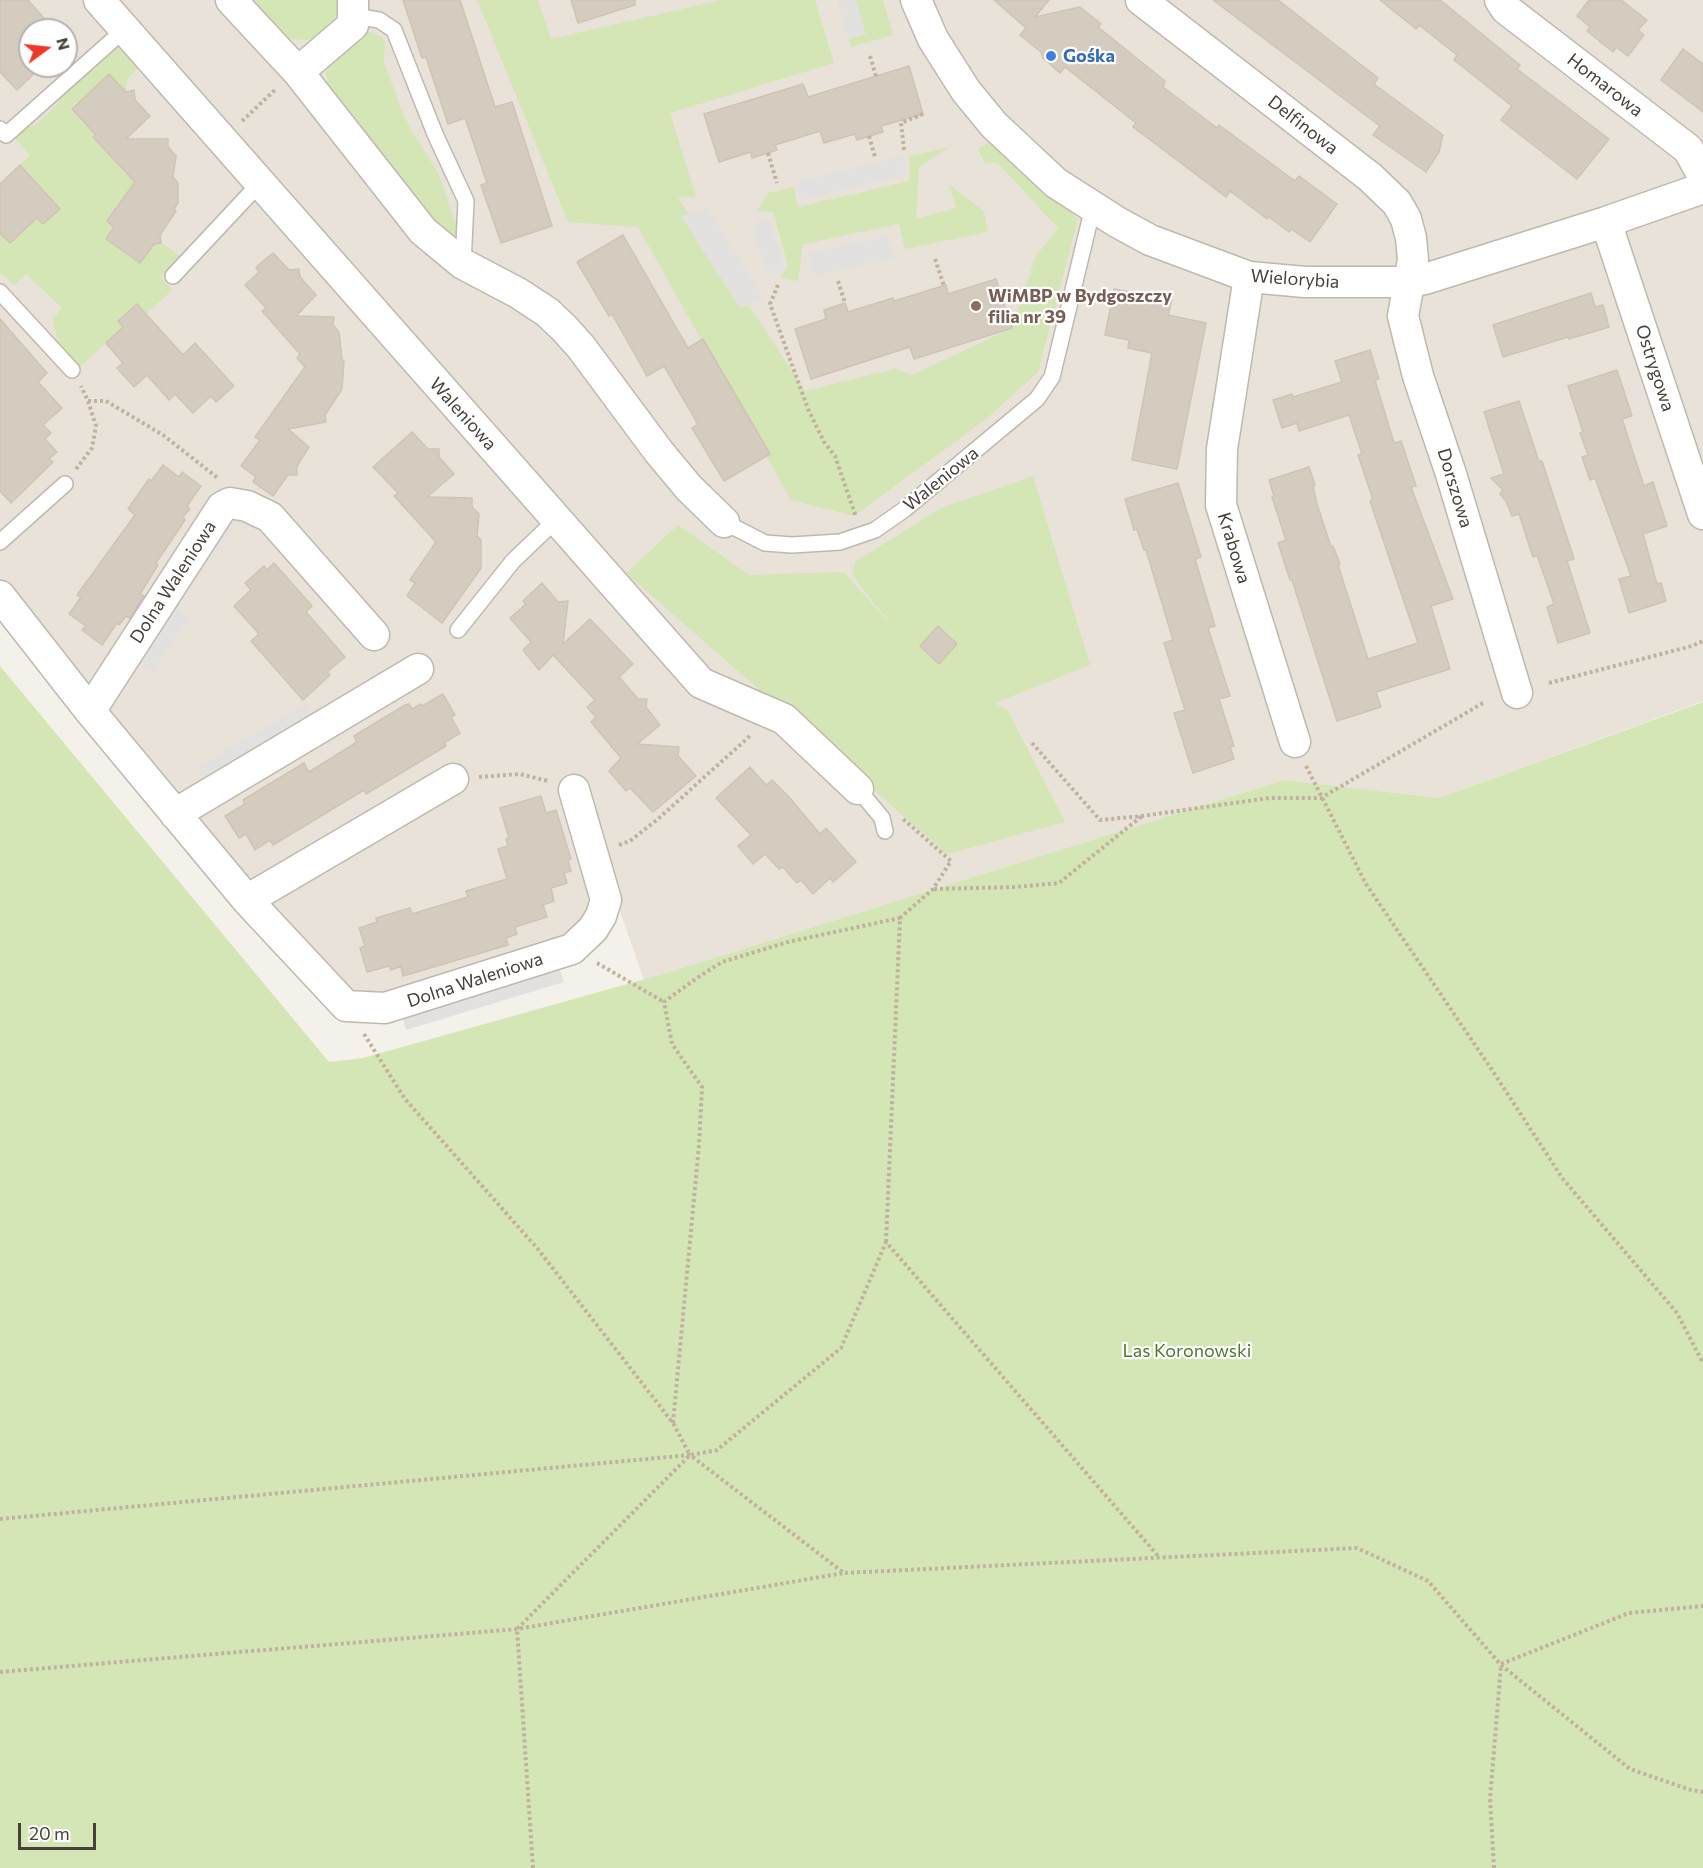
<!DOCTYPE html>
<html>
<head>
<meta charset="utf-8">
<style>
	body { margin:0 }
	#map { position:relative; width:1703px; height:1868px; overflow:hidden; background:#f4f1eb; font-family:Commissioner,sans-serif }
	canvas { display:block }
	.north { position:absolute; left:18px; top:18px; width:60px; height:60px; box-sizing:border-box; background:#fff; border:2px solid #b6b3b0; border-radius:50%; rotate:75deg; font-size:16px; font-weight:700; line-height:24px; text-align:center; color:#484139 }
	.north::after { content:''; display:block; margin:auto; width:21px; height:27px; background:#ef3727; clip-path:polygon(50% 0,100% 100%,50% 72%,0 100%) }
	.scale { position:absolute; left:18px; top:1823px; width:78px; height:27px; box-sizing:border-box; border:3px solid #484139; border-top:0; padding-left:8px; font-size:18px; line-height:21px; white-space:nowrap; color:#484139; -webkit-text-stroke:4px #fff; paint-order:stroke }
</style>
</head>
<body>
<div id="map">
<canvas width="1703" height="1868"></canvas>
<div class="north">N</div>
<div class="scale">20 m</div>
</div>
<script>
const context = document.querySelector('canvas').getContext('2d');
context.lineJoin = 'round';
function fill(path, color) {
  context.fillStyle = color;
  context.fill(path, 'evenodd');
}
function poly(rows) {
  const path = new Path2D();
  for (const r of rows) {
    path.moveTo(r[0], r[1]);
    for (let i = 2; i < r.length; i += 2) path.lineTo(r[i], r[i + 1]);
  }
  return path;
}
function stroke(path, color, width, dash) {
  context.strokeStyle = color;
  context.lineWidth = width;
  context.lineCap = dash ? 'butt' : 'round';
  context.setLineDash(dash || []);
  context.stroke(path);
}
function label(font, color, halo, rows, align = 'center') {
  context.font = font + ' Commissioner,sans-serif';
  context.lineWidth = 4.5;
  context.setLineDash([]);
  context.textBaseline = 'middle';
  context.strokeStyle = halo;
  context.fillStyle = color;
  for (const [text, x, y, turn = 0] of rows) {
    context.save();
    context.translate(x, y);
    context.rotate((+turn || 0) * Math.PI / 180);
    context.textAlign = isNaN(turn) ? turn : align;
    if (halo) context.strokeText(text, 0, 0);
    context.fillText(text, 0, 0);
    context.restore();
  }
}
fill(poly([
	[0,0,1703,0,1703,701,1439,798,1284,780,644,980,598,848,575,775,566,778,591,855,593,929,346,1006,0,596],
	[30,30,66,30,66,66,30,66]
]), '#e8e2d9');
fill(poly([
	[247,0,337,0,337,12,331,26,318,37,307,40,291,39,283,34],
	[477,0,538,0,551,39,721,0,815,0,834,63,670,113,696,197,678,198,805,391,895,369,912,375,1012,328,1036,256,1058,228,998,163,984,162,978,149,991,141,1078,219,1038,372,986,419,854,516,791,500,638,227,568,222],
	[838,0,883,0,893,35,851,47],
	[372,32,381,37,385,42,384,62,401,109,410,128,437,171,443,186,457,228,457,233,453,236,444,234,329,93,326,74,329,64,365,33],
	[115,46,120,49,138,68,127,79,126,92,109,74,92,90,94,93,82,105,77,101,71,107,87,125,102,129,93,138,141,188,127,193,107,221,114,227,106,239,140,263,154,244,161,243,180,256,161,277,172,290,146,314,137,304,123,327,80,367,58,345,53,319,62,308,26,274,14,285,0,273,0,233,10,243,37,218,43,224,60,209,20,165,30,155,14,137,23,128,36,125,58,104,59,96],
	[950,147,919,167,916,219,956,208,949,184,984,211,988,232,905,249,899,224,803,244,798,281,780,278,788,265,773,212,757,211,768,193,794,187,798,207,909,181,910,156],
	[1033,476,1090,665,995,703,1008,711,1065,822,947,854,626,573,678,525,749,575,844,572,897,632,852,575,855,562,941,508],
	[0,666,329,1062,363,1058,663,974,1284,780,1439,798,1703,702,1703,1868,0,1868]
]), '#d4e6b6');
fill(poly([
	[838,0,856,0,866,34,849,39],
	[902,156,907,174,800,201,796,182],
	[707,208,765,299,740,308,681,216],
	[757,219,770,221,785,271,767,271,753,236],
	[889,236,893,259,813,276,808,253],
	[224,515,241,517,198,575,192,570],
	[175,607,189,617,152,672,138,662],
	[307,704,311,719,202,784,199,766],
	[558,965,564,982,406,1030,401,1013]
]), '#e3e1df');
const building = poly([
	[0,0,28,0,50,25,45,29,47,30,30,30,30,66,42,66,17,90,0,72,0,0],
	[403,0,460,0,495,107,512,102,552,226,501,243,481,185,487,183,465,118,448,124,426,57,422,58,403,0],
	[571,0,635,0,635,5,578,23,571,0],
	[994,0,1049,0,1035,17,1080,7,1101,24,1098,27,1165,81,1163,87,1217,128,1219,125,1295,181,1299,176,1337,204,1310,242,1291,229,1289,232,1269,217,1267,219,1230,191,1226,197,1133,127,1136,123,1065,67,1060,73,1043,58,1041,52,1020,35,1026,28,994,0],
	[1213,0,1278,0,1378,78,1374,84,1443,135,1439,152,1426,172,1373,135,1380,126,1213,0],
	[1380,0,1440,0,1520,65,1517,69,1609,139,1577,179,1501,120,1512,106,1454,60,1457,55,1419,25,1416,29,1380,0],
	[1589,0,1621,0,1647,20,1638,30,1644,35,1628,56,1616,47,1613,52,1587,31,1590,27,1577,16,1589,0],
	[1683,49,1703,64,1703,112,1661,80,1683,49],
	[909,66,923,114,881,126,883,132,857,140,855,134,824,143,820,131,775,145,777,150,752,158,751,152,719,162,704,114,803,84,808,97,909,66],
	[109,74,126,92,134,90,135,100,150,116,126,139,168,139,168,147,176,156,173,177,178,183,178,203,174,209,176,211,160,235,161,243,154,244,140,263,106,239,114,227,107,221,135,182,93,137,96,135,72,109,109,74],
	[20,165,60,209,43,224,37,218,10,243,0,233,0,184,20,165],
	[623,235,688,348,703,339,770,454,724,481,692,428,698,424,664,366,647,376,612,314,609,316,577,262,623,235],
	[273,253,289,270,299,269,300,277,316,295,296,316,334,317,333,325,339,332,342,359,344,361,342,389,325,415,326,422,288,429,309,447,297,466,297,475,288,475,273,496,253,482,256,477,241,466,260,440,255,437,305,367,297,358,300,354,262,311,266,308,245,285,259,272,256,267,273,253],
	[996,279,1012,328,914,359,910,347,811,379,795,329,826,319,824,310,845,303,848,312,893,298,894,301,946,285,948,294,996,279],
	[1114,289,1172,300,1168,315,1206,323,1177,469,1132,460,1152,353,1128,348,1129,340,1105,335,1114,289],
	[1591,293,1595,307,1603,305,1609,327,1569,339,1568,337,1503,357,1493,325,1591,293],
	[137,304,183,355,195,343,234,386,216,402,211,396,193,413,175,394,169,400,147,375,134,387,117,368,123,363,106,343,123,327,118,321,137,304],
	[0,319,47,373,38,382,62,408,43,425,51,433,45,439,57,452,49,459,53,462,11,503,0,491,0,319],
	[1370,350,1379,379,1375,380,1394,443,1401,441,1416,486,1411,487,1453,599,1431,606,1450,669,1376,692,1381,707,1337,721,1292,580,1290,580,1278,543,1286,540,1272,497,1274,496,1269,480,1309,467,1315,485,1313,486,1317,504,1331,547,1333,546,1340,564,1338,565,1368,659,1418,643,1370,501,1373,500,1358,455,1362,454,1349,415,1299,431,1297,423,1282,428,1273,400,1292,394,1293,397,1342,382,1335,361,1370,350],
	[1617,370,1632,416,1622,419,1644,486,1653,482,1667,526,1643,534,1657,584,1661,583,1666,601,1629,613,1619,579,1631,576,1595,478,1590,480,1582,457,1588,455,1580,433,1583,432,1568,386,1617,370],
	[1519,401,1539,462,1542,461,1574,559,1567,561,1590,633,1558,643,1547,607,1554,604,1537,555,1533,557,1519,514,1512,516,1506,501,1500,494,1503,490,1491,478,1504,474,1484,412,1519,401],
	[412,432,428,449,439,449,439,457,454,474,427,497,472,498,472,507,479,514,477,536,481,540,481,568,442,623,407,596,415,583,410,580,436,542,394,496,398,493,373,467,412,432],
	[163,465,179,477,182,472,201,486,187,506,190,509,183,517,185,520,156,563,158,565,140,594,144,596,130,618,126,616,119,625,117,623,102,645,82,630,86,626,69,614,81,597,77,595,135,515,128,509,149,479,151,481,163,465],
	[1178,483,1201,557,1195,559,1215,626,1208,628,1230,696,1219,699,1234,746,1230,747,1234,759,1193,773,1174,713,1185,710,1164,643,1173,640,1146,550,1144,550,1137,529,1134,530,1125,499,1178,483],
	[274,563,312,606,306,612,345,657,327,672,330,675,303,700,251,641,259,634,234,606,251,590,245,583,264,566,267,570,274,563],
	[542,583,558,602,568,601,563,644,590,619,633,664,619,677,638,699,647,699,646,707,660,725,637,744,679,747,678,756,696,776,653,812,630,788,626,791,609,771,621,758,591,722,596,717,587,707,595,700,553,655,539,670,523,650,531,642,510,618,526,604,523,601,542,583],
	[938,626,957,644,939,664,920,646,938,626],
	[443,694,455,715,451,717,460,733,444,743,446,746,366,794,364,790,273,845,270,840,255,850,246,834,239,838,225,816,245,804,243,800,304,763,309,772,357,742,354,736,405,705,409,704,412,709,421,704,422,706,443,694],
	[750,767,766,785,772,780,789,797,820,834,826,828,856,862,833,882,830,878,813,894,801,880,797,883,783,867,779,869,765,854,753,864,738,846,751,835,716,798,750,767],
	[541,796,546,813,556,810,571,859,568,860,571,871,564,873,567,883,551,888,554,901,543,905,547,917,515,927,517,934,506,938,508,945,403,976,401,966,391,970,389,966,367,972,360,948,365,946,359,928,377,922,376,918,410,908,412,914,468,897,466,891,507,879,498,849,508,846,506,839,509,838,500,808,541,796]
]);
fill(building, '#d5ccc0');
stroke(building, '#d0c3b4', 1.5);
const lane = poly([
	[354,16,379,20,394,30,435,134,466,201,463,264],
	[0,129,6,135,125,29],
	[173,276,260,183],
	[0,292,72,370],
	[724,522,765,543,792,545,840,542,875,530,905,509,1037,399,1052,377,1093,207],
	[0,542,65,484],
	[458,630,513,561,557,519],
	[858,789,882,818,885,831]
]);
const street = poly([
	[99,0,701,683,784,719,858,789],
	[231,0,298,72,423,231,463,264,518,293,547,312,564,328,581,347,659,452,689,488,724,522],
	[916,0,933,39,966,91,994,125,1056,183,1117,222,1150,240,1249,277,1305,282,1409,282,1425,279,1606,222,1703,188],
	[1141,0,1370,177,1397,203,1406,219,1411,238,1413,260,1403,316,1418,376,1451,474,1517,693],
	[1500,0,1506,9,1688,149,1703,176],
	[298,72,353,25,353,0],
	[1606,222,1703,514],
	[1249,277,1222,449,1221,505,1295,742],
	[0,596,90,711,247,900,346,1006,385,1008,572,949,593,929,601,916,606,900,574,790],
	[90,711,222,507,230,503,247,506,270,517,374,635],
	[175,814,418,669],
	[247,900,453,779]
]);
stroke(lane, '#c0b8ad', 18);
stroke(street, '#c0b8ad', 33);
stroke(poly([
	[870,56,876,76],
	[242,121,276,89],
	[869,136,875,157],
	[904,150,901,123,923,114],
	[768,153,777,183],
	[935,259,944,286],
	[838,281,845,303],
	[778,285,770,304,808,409,824,442,835,456,856,517],
	[88,401,106,401,163,435,219,479],
	[76,469,92,448,96,426,88,401,81,386],
	[1549,683,1692,646,1703,641],
	[1032,743,1100,820,1142,816,1269,798,1321,798,1483,703],
	[1306,766,1366,884,1492,1070,1563,1179,1677,1313,1703,1363],
	[479,777,520,774,548,781],
	[619,845,630,841,658,819,751,735],
	[934,889,1016,887,1059,883,1142,816],
	[597,963,664,1002],
	[364,1034,405,1099,537,1248,673,1423,690,1455],
	[886,1242,900,918,933,889,951,861,903,819],
	[673,1423,699,1145,702,1087,672,1044,664,1002,697,978,722,962,788,942,900,918],
	[0,1519,690,1455,844,1573,1357,1548,1428,1581,1501,1665,1630,1769,1691,1790,1703,1792],
	[1501,1664,1629,1613,1703,1606],
	[0,1672,517,1629,844,1573],
	[533,1868,517,1629,690,1455,717,1450,841,1348,886,1242,1159,1557],
	[1494,1868,1490,1799,1501,1665]
]), '#c1b29f', 4, [3, 3]);
stroke(lane, '#fff', 15);
stroke(street, '#fff', 30);
for (const [x, y, r, color] of [
	[1051,56,6,"#3f7fe0"],
	[976,306,6,"#8d6e63"]
]) {
  const dot = new Path2D();
  dot.arc(x, y, r, 0, 2 * Math.PI);
  context.fillStyle = color;
  context.fill(dot);
  stroke(dot, '#fff', 2);
}
label('bold 18px', '#366cbe', '#fff', [
	["Gośka",1063,56]
], 'left');
label('18px', '#484139', '#fff', [
	["Homarowa",1605,85,38],
	["Delfinowa",1303,125,38],
	["Wielorybia",1295,279,4],
	["Ostrygowa",1655,368,72],
	["Waleniowa",463,414,48],
	["Waleniowa",941,479,-39],
	["Dorszowa",1455,488,73],
	["Krabowa",1234,548,73],
	["Dolna Waleniowa",173,582,-57],
	["Dolna Waleniowa",475,980,-18]
]);
label('bold 18px', '#785e54', '#fff', [
	["WiMBP w Bydgoszczy",988,296],
	["filia nr 39",988,317]
], 'left');
label('18px', '#4f782e', '#fff', [
	["Las Koronowski",1187,1351]
]);
</script>
</body>
</html>
